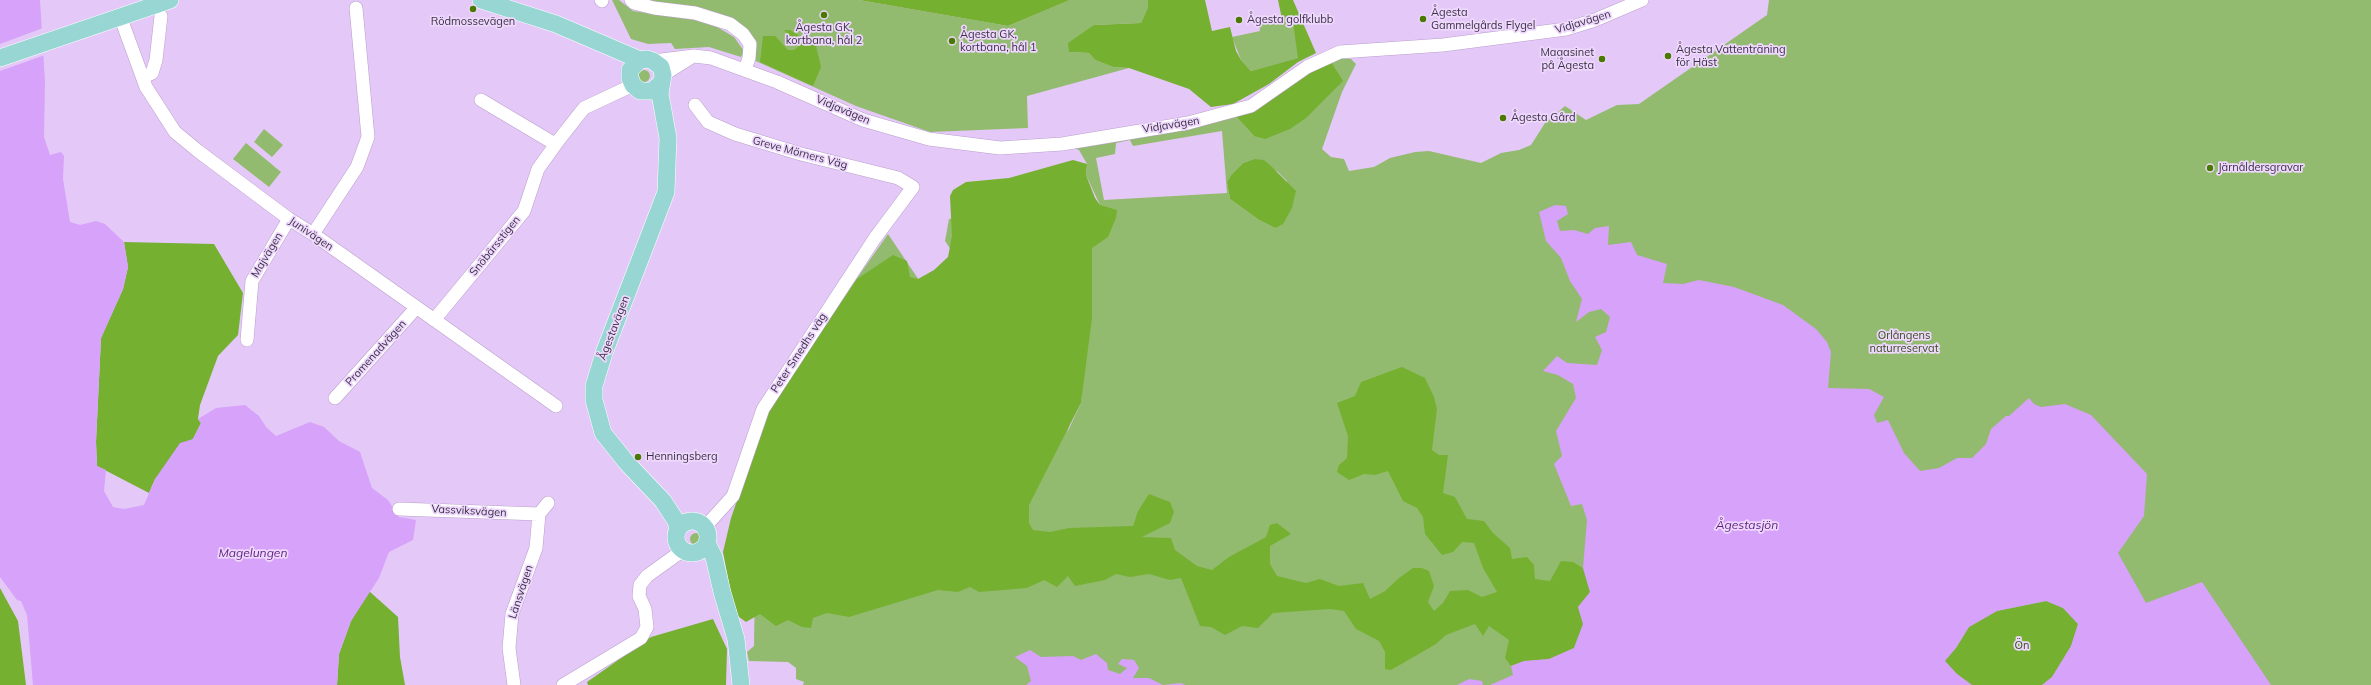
<!DOCTYPE html>
<html>
<head>
<meta charset="utf-8">
<style>
	body { margin:0 }
	canvas { display:block; background:#e4c8f7 }
</style>
</head>
<body>
<canvas width="2371" height="685"></canvas>
<script>
const context = document.querySelector('canvas').getContext('2d');
context.lineJoin = 'round';
function fill(path, color) {
  context.fillStyle = color;
  context.fill(path, 'evenodd');
}
function poly(rows) {
  const path = new Path2D();
  for (const r of rows) {
    if (r.length === 3) {
      path.moveTo(r[0] + r[2], r[1]);
      path.arc(r[0], r[1], r[2], 0, 2 * Math.PI);
      continue;
    }
    path.moveTo(r[0], r[1]);
    for (let i = 2; i < r.length; i += 2) path.lineTo(r[i], r[i + 1]);
  }
  return path;
}
function stroke(path, color, width, dash) {
  context.strokeStyle = color;
  context.lineWidth = width;
  context.lineCap = dash ? 'butt' : 'round';
  context.setLineDash(dash || []);
  context.stroke(path);
}
function label(font, color, halo, rows, align = 'center') {
  context.font = font + ' Mulish,sans-serif';
  context.lineWidth = 3.5;
  context.setLineDash([]);
  context.textBaseline = 'middle';
  context.strokeStyle = halo;
  context.fillStyle = color;
  for (const [text, x, y, turn = 0] of rows) {
    context.save();
    context.translate(x, y);
    context.rotate((+turn || 0) * Math.PI / 180);
    context.textAlign = isNaN(turn) ? turn : align;
    if (halo) context.strokeText(text, 0, 0);
    context.fillText(text, 0, 0);
    context.restore();
  }
}
fill(poly([
	[612,0,619,0,633,11,695,20,717,27,734,37,744,51,741,57,709,47,675,49,671,43,648,44,631,39],
	[631,0,859,0,1008,26,1070,0,1148,0,1148,7,1141,23,1094,25,1069,52,1089,53,1095,60,1113,67,1129,68,1027,96,1028,128,930,132,856,106,749,58,743,34],
	[1769,0,2371,0,2371,685,803,685,804,682,796,679,796,668,788,662,749,661,747,652,754,646,755,581,769,404,888,234,925,289,954,254,945,241,949,219,1090,194,1100,205,1086,175,1087,164,1079,150,1062,144,1232,112,1254,136,1328,57,1351,59,1356,64,1342,92,1322,149,1331,157,1344,159,1349,171,1374,167,1390,158,1415,152,1429,151,1481,163,1501,153,1519,150,1531,145,1545,123,1565,106,1586,120,1617,105,1639,104,1767,15],
	[1222,131,1227,193,1104,200,1096,158,1115,154,1116,143,1130,140,1133,146],
	[1254,159,1278,172,1287,181,1275,228,1259,220,1230,199,1227,182,1231,175,1243,163],
	[1083,378,1081,403,1067,433],
	[1281,17,1283,24,1293,22,1299,58,1251,71,1241,60,1232,37,1260,31,1259,22],
	[644,76,6],
	[264,129,283,145,272,157,254,142],
	[246,143,281,172,269,187,233,159],
	[696,539,6]
]), '#93bb6f');
fill(poly([
	[859,0,1070,0,1008,26],
	[1148,0,1205,0,1212,31,1230,27,1236,51,1241,60,1251,71,1298,58,1293,23,1283,24,1278,0,1293,0,1316,53,1298,62,1269,84,1233,104,1211,107,1189,89,1129,68,1113,67,1095,60,1089,53,1069,52,1068,43,1094,25,1141,23,1148,7],
	[784,30,790,30,816,46,821,67,813,86,760,62,763,36,775,36,788,50,794,50,799,46],
	[1328,57,1343,81,1306,118,1290,129,1265,139,1254,136,1232,112],
	[1254,159,1264,160,1270,165,1296,191,1292,208,1283,224,1275,228,1259,220,1230,199,1227,182,1231,175,1243,163],
	[1073,160,1087,164,1086,175,1095,198,1100,205,1117,210,1116,218,1108,237,1092,248,1092,318,1081,403,1029,505,1029,523,1033,530,1050,532,1069,528,1133,526,1138,511,1149,494,1170,502,1174,512,1170,523,1142,537,1171,538,1175,550,1197,566,1212,570,1229,557,1266,537,1270,525,1277,523,1291,534,1270,546,1270,564,1277,576,1306,583,1320,579,1339,586,1363,583,1370,599,1385,591,1399,578,1413,568,1422,568,1429,571,1434,586,1428,602,1434,611,1443,603,1450,591,1468,590,1482,597,1497,592,1483,568,1474,543,1462,542,1453,552,1442,555,1425,534,1423,517,1417,508,1403,501,1388,471,1375,475,1364,474,1349,480,1337,472,1339,465,1347,458,1348,436,1337,403,1355,396,1361,382,1402,367,1425,378,1434,397,1437,409,1432,450,1439,455,1448,455,1443,493,1455,497,1467,519,1484,521,1493,533,1510,548,1512,559,1527,557,1534,565,1535,579,1550,581,1561,561,1573,562,1583,568,1590,592,1578,607,1583,624,1574,648,1549,659,1524,661,1511,666,1505,658,1509,640,1489,626,1483,636,1475,624,1446,635,1436,644,1391,670,1385,669,1385,652,1379,641,1356,629,1344,611,1330,609,1273,613,1258,628,1242,626,1225,635,1211,627,1200,626,1181,578,1170,580,1149,574,1130,577,1116,574,1105,580,1075,586,1068,576,1057,587,1044,580,1027,588,979,592,970,587,958,592,938,590,849,617,827,613,813,618,811,628,802,627,788,620,776,626,760,614,746,622,735,614,723,552,731,518,770,406,857,279,893,255,907,261,910,277,918,279,934,270,948,257,952,236,950,196,953,190,966,182,1009,178],
	[124,242,214,244,243,293,238,335,218,356,200,405,198,419,201,423,193,439,155,479,149,493,97,466,96,442,101,338,123,289,128,267],
	[0,588,18,621,26,685,0,685],
	[369,591,398,617,400,657,405,685,337,685,339,654,351,621],
	[2047,601,2063,608,2078,624,2071,646,2052,677,2042,685,1972,685,1957,674,1944,660,1956,648,1969,627,1997,611],
	[713,619,727,649,726,685,588,685,587,682,651,637]
]), '#75b031');
fill(poly([
	[0,0,40,0,45,82,44,137,50,155,61,152,64,156,63,179,70,222,80,225,96,221,105,224,124,242,128,267,123,289,101,338,96,442,97,466,106,470,104,491,113,507,124,509,144,505,155,479,180,443,193,439,201,423,198,419,216,408,245,405,259,416,266,427,276,436,310,422,324,427,339,441,360,452,372,488,388,500,399,517,416,520,413,540,389,552,379,578,351,621,339,654,337,685,33,685,27,615,21,601,17,600,0,577],
	[1555,205,1566,206,1568,214,1557,221,1560,231,1574,230,1588,234,1595,228,1609,226,1608,245,1631,242,1637,255,1667,264,1663,283,1683,284,1699,280,1734,287,1783,305,1816,329,1827,342,1831,352,1828,388,1869,389,1884,397,1874,415,1877,423,1888,420,1904,453,1920,471,1939,468,1957,458,1972,458,1986,444,1991,429,2006,416,2009,416,2029,398,2034,404,2041,407,2065,404,2091,415,2147,474,2144,516,2118,553,2146,603,2202,582,2271,685,2042,685,2052,677,2071,646,2078,624,2063,608,2046,601,1997,611,1969,627,1956,648,1945,661,1957,674,1972,685,1490,685,1513,675,1511,666,1524,661,1549,659,1574,648,1583,624,1578,607,1590,592,1583,568,1587,520,1582,504,1571,506,1554,464,1562,456,1556,431,1576,398,1573,384,1558,375,1543,371,1557,356,1567,363,1597,365,1602,350,1595,337,1606,332,1610,317,1601,309,1589,312,1576,322,1582,299,1570,281,1561,258,1546,241,1539,212],
	[1030,650,1041,657,1073,656,1081,660,1096,654,1107,663,1108,670,1120,674,1127,668,1118,664,1122,659,1134,660,1139,668,1133,678,1149,678,1163,685,1181,683,1185,685,1026,685,1031,681,1027,666,1015,657],
	[1469,679,1482,681,1483,685,1457,685]
]), '#d7a2fa');
fill(poly([
	[43,28,45,55,0,71,0,44]
]), '#e4c8f7');
const minor = poly([
	[601,0,602,1],
	[631,0,634,3,654,8,695,13,730,24,743,34,750,44,749,58,745,70],
	[120,16,146,87,175,132,198,151,289,219,313,234,556,406],
	[653,61,694,56,711,58,777,82,863,120,929,139,1000,148,1062,144,1188,123,1251,106,1307,67,1340,52,1443,45,1566,29,1595,20,1642,0],
	[663,75,690,58],
	[144,77,152,73,156,60,161,16],
	[481,100,555,144],
	[695,105,708,122,735,134,801,154,898,178,913,187,875,238,763,409,733,496,705,527],
	[313,234,357,167,368,137,356,8],
	[434,320,524,211,538,169,558,141,584,108,633,85],
	[247,340,252,281,289,219],
	[335,398,416,308],
	[399,509,539,514],
	[514,685,509,648,512,614,536,548,539,514,548,503],
	[563,685,641,638,647,627,645,609,639,596,640,585,647,576,679,553,680,547]
]);
const major = poly([
	[481,0,556,24,640,60],
	[0,58,170,0],
	[661,83,652,91,640,91,633,85,630,78,630,70,640,60,647,59,653,61,661,67,663,75,660,94,668,138,666,192,604,353,594,386,594,400,603,433,627,463,663,501,676,521,678,530],
	[692,537,16],
	[707,543,714,557,722,592,736,639,741,685]
]);
stroke(minor, '#ba9fcc', 14);
stroke(major, '#fff', 18);
stroke(minor, '#fff', 13);
stroke(major, '#98d6d3', 17);
for (const [x, y, r, color] of [
	[473,9,4,"#4a7900"],
	[824,15,4,"#4a7900"],
	[1423,19,4,"#4a7900"],
	[1239,20,4,"#4a7900"],
	[952,41,4,"#4a7900"],
	[1668,56,4,"#4a7900"],
	[1602,59,4,"#4a7900"],
	[1503,118,4,"#4a7900"],
	[2210,168,4,"#4a7900"],
	[638,457,4,"#4a7900"]
]) {
  const dot = new Path2D();
  dot.arc(x, y, r, 0, 2 * Math.PI);
  context.fillStyle = color;
  context.fill(dot);
  stroke(dot, '#eed8fd', 1.5);
}
label('11px', '#3b3043', '#eed8fd', [
	["Ågesta",1431,13],
	["Gammelgårds Flygel",1431,26],
	["Ågesta golfklubb",1247,20],
	["Rödmossevägen",473,22,"center"],
	["Ågesta GK,",824,28,"center"],
	["kortbana, hål 2",824,41,"center"],
	["Ågesta GK,",960,35],
	["kortbana, hål 1",960,48],
	["Ågesta Vattenträning",1676,50],
	["för Häst",1676,63],
	["Magasinet",1594,53,"right"],
	["på Ågesta",1594,66,"right"],
	["Ågesta Gård",1511,118],
	["Järnåldersgravar",2218,168],
	["Henningsberg",646,457]
], 'left');
label('11px', '#3b3043', '#eed8fd', [
	["Vidjavägen",1583,22,-17],
	["Vidjavägen",843,110,23],
	["Vidjavägen",1171,125,-9],
	["Greve Mörners Väg",800,153,15],
	["Junivägen",311,234,34],
	["Snöbärsstigen",495,246,-51],
	["Majvägen",267,255,-59],
	["Ågestavägen",614,328,-69],
	["Promenadvägen",376,353,-48],
	["Peter Smedhs väg",799,353,-57],
	["Vassviksvägen",469,511,3],
	["Länsvägen",521,592,-72]
]);
label('11px', '#344c1b', '#eed8fd', [
	["Orlångens",1904,336],
	["naturreservat",1904,349],
	["Ön",2022,646]
]);
label('italic 12px', '#5e1d7e', '#eed8fd', [
	["Ågestasjön",1747,525],
	["Magelungen",253,553]
]);
</script>
</body>
</html>
